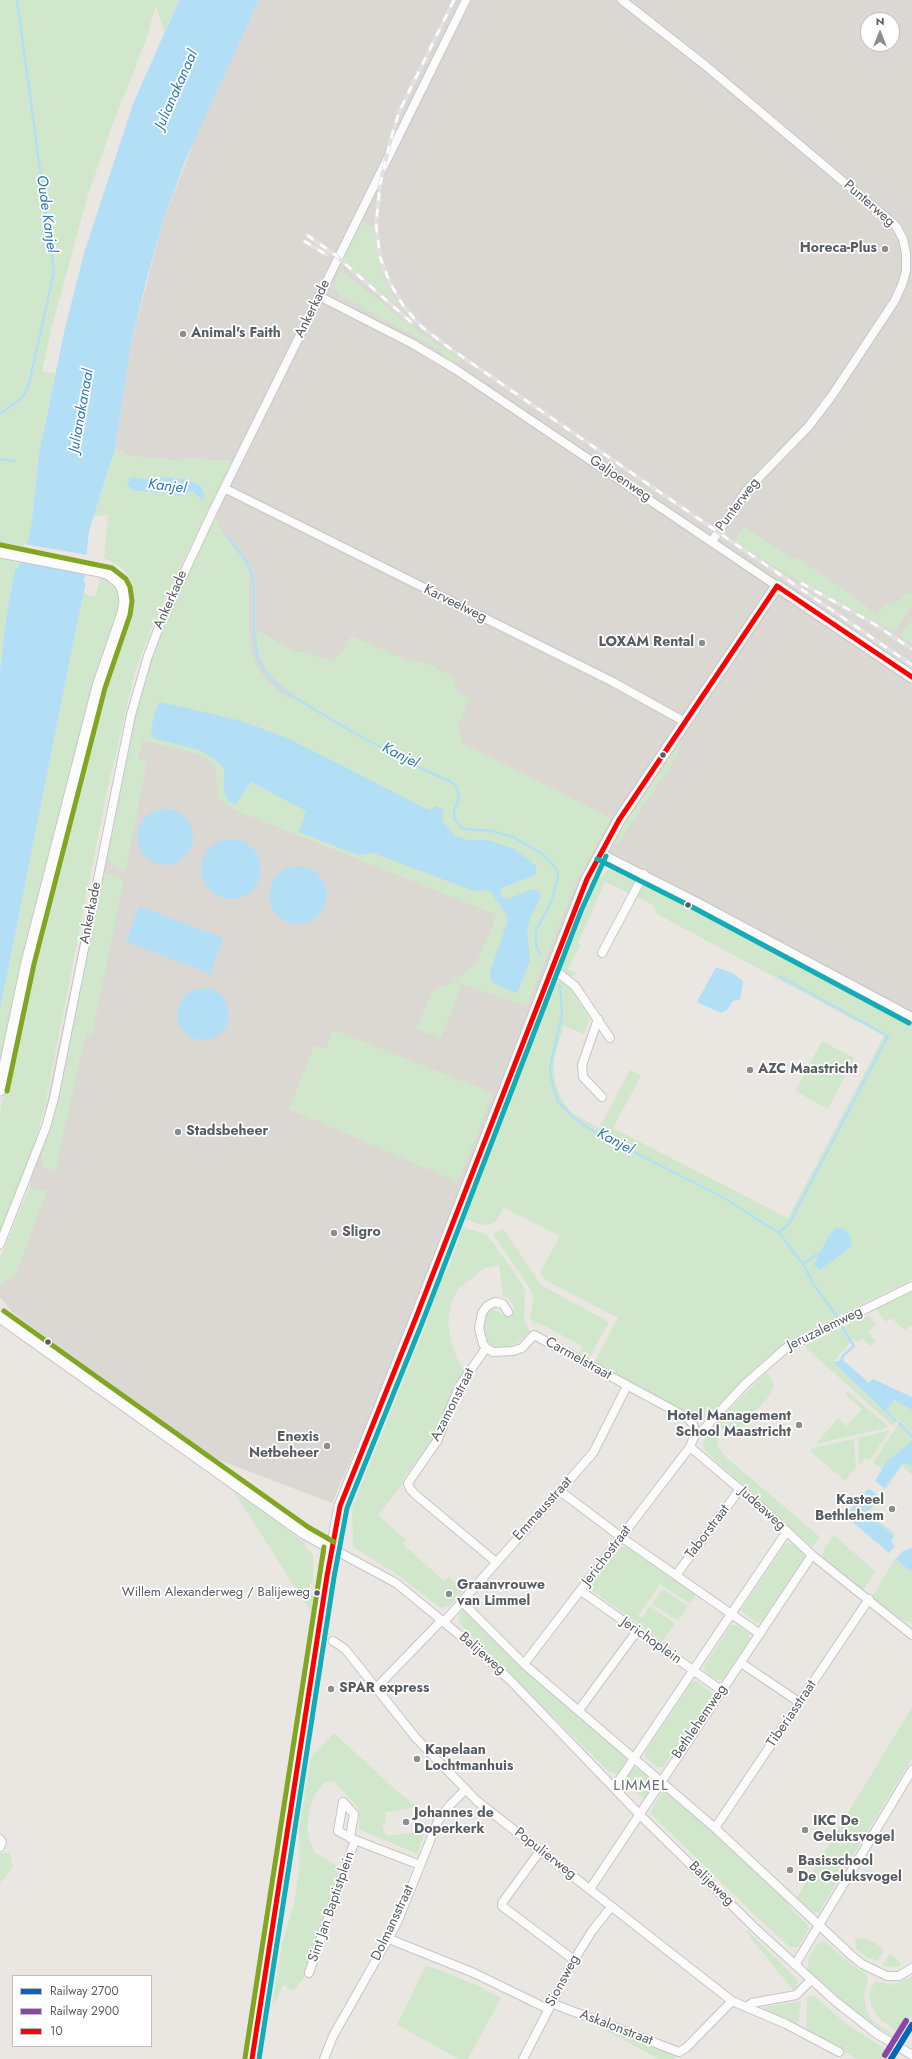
<!DOCTYPE html>
<html>
<head>
<meta charset="utf-8">
<style>
	body { margin:0 }
	#map { position:relative; width:912px; height:2059px; overflow:hidden; background:#eae7e2; font-family:Jost,sans-serif }
	canvas { display:block }
	.legend { position:absolute; left:12px; top:1975px; width:140px; height:72px; box-sizing:border-box; background:#fff; border:1px solid #bcbec0; margin:0; padding:5px 7px; list-style:none; font-size:12px; color:#585d62 }
	.legend li { display:flex; align-items:center; gap:8px; height:20px }
	.legend b { width:20px; border:1px solid #bcbec0 }
	.north { position:absolute; left:860px; top:12px; width:40px; height:40px; box-sizing:border-box; background:#fff; border:1px solid #bcbec0; border-radius:50%; rotate:0deg; font-size:11px; font-weight:700; line-height:16px; text-align:center; color:#585d62 }
	.north::after { content:''; display:block; margin:auto; width:14px; height:18px; background:#8b8d8f; clip-path:polygon(50% 0,100% 100%,50% 72%,0 100%) }
</style>
</head>
<body>
<div id="map">
<canvas width="912" height="2059"></canvas>
<ul class="legend">
<li><b style="height:5px;background:#0065bd"></b>Railway 2700</li>
<li><b style="height:5px;background:#8e44ad"></b>Railway 2900</li>
<li><b style="height:5px;background:#f00"></b>10</li>
</ul>
<div class="north">N</div>
</div>
<script>
const context = document.querySelector('canvas').getContext('2d');
context.lineJoin = 'round';
function fill(path, color) {
  context.fillStyle = color;
  context.fill(path, 'evenodd');
}
function poly(rows) {
  const path = new Path2D();
  for (const r of rows) {
    if (r.length === 3) {
      path.moveTo(r[0] + r[2], r[1]);
      path.arc(r[0], r[1], r[2], 0, 2 * Math.PI);
      continue;
    }
    path.moveTo(r[0], r[1]);
    for (let i = 2; i < r.length; i += 2) path.lineTo(r[i], r[i + 1]);
  }
  return path;
}
function stroke(path, color, width, dash) {
  context.strokeStyle = color;
  context.lineWidth = width;
  context.lineCap = dash ? 'butt' : 'round';
  context.setLineDash(dash || []);
  context.stroke(path);
}
function label(font, color, halo, rows, align = 'center') {
  context.font = font + ' Jost,sans-serif';
  context.lineWidth = 3.5;
  context.setLineDash([]);
  context.textBaseline = 'middle';
  context.strokeStyle = halo;
  context.fillStyle = color;
  for (const [text, x, y, turn = 0] of rows) {
    context.save();
    context.translate(x, y);
    context.rotate((+turn || 0) * Math.PI / 180);
    context.textAlign = isNaN(turn) ? turn : align;
    if (halo) context.strokeText(text, 0, 0);
    context.fillText(text, 0, 0);
    context.restore();
  }
}
fill(poly([
	[259,0,912,0,912,1019,598,846,570,905,381,1390,332,1503,214,1458,115,1389,12,1312,0,1297,0,1275,29,1188,105,823,234,461,184,459,182,461,130,456,115,449,131,344,163,221,202,121],
	[868,20,892,20,892,44,868,44]
]), '#dbd8d3');
fill(poly([
	[0,0,179,0,164,32,156,5,146,40,113,123,88,195,51,330,42,371,55,373,39,453,32,520,28,541,17,569,15,570,6,618,0,672],
	[361,221,374,228,378,255,384,277,398,306,342,259],
	[339,269,422,334,462,360,451,361,442,356,442,351,345,298,342,300,334,286],
	[115,449,130,456,182,461,184,459,234,461,231,463,153,624,135,672,107,791,45,1106,33,1151,0,1232,0,1113,23,990,83,756,103,705,119,646,133,604,132,584,128,575,121,567,104,558,108,515,94,516],
	[166,477,185,479,193,482,202,488,203,493,193,491,181,496,161,492,132,491,129,486,130,478,150,480],
	[215,517,225,537,238,549,249,568,249,628,251,654,257,667,266,680,279,692,290,699,294,695,271,677,258,655,256,629,295,652,306,652,324,659,333,660,345,649,351,636,409,661,424,662,455,678,455,685,458,692,470,699,458,724,462,743,611,818,576,883,527,1006,462,984,441,1038,416,1029,433,990,456,982,450,980,458,978,476,964,497,915,232,809,218,797,215,765,208,759,198,754,143,740,138,759,147,762,125,872,111,863,104,851,141,680,175,595],
	[160,702,242,721,289,739,427,809,444,810,442,815,443,823,455,836,468,840,487,840,514,849,513,882,501,889,500,896,508,899,513,898,539,903,532,913,527,930,530,960,518,991,506,928,508,920,505,912,491,892,486,890,474,891,373,853,358,855,299,832,306,811,251,781,236,804,225,779,224,769,213,758,196,749,155,739],
	[743,526,792,558,797,558,859,600,876,615,885,605,898,602,907,593,912,593,912,604,895,632,782,571,734,541],
	[101,576,113,582,119,596,119,603,88,704,66,787,0,1069,0,1010,77,624,83,593,95,597],
	[912,620,912,644,900,636],
	[681,739,678,755,616,846,615,842,617,833],
	[614,868,669,893,912,1022,912,1279,789,1340,759,1364,707,1417,701,1418,666,1401,594,1363,618,1318,545,1280,540,1272,560,1236,504,1208,495,1222,488,1225,479,1224,465,1219,555,981,562,980,567,983,588,1016,589,1022,584,1034,564,1026,554,1058,554,1073,556,1085,562,1100,572,1113,599,1128,630,1070,641,1076,613,1128,788,1218,884,1036,657,914,653,905,605,882,578,943,581,944,568,969,577,974,572,976,564,973,561,968,598,879,609,869],
	[829,1236,852,1246,815,1262,821,1252],
	[108,874,124,879,92,1035,86,1033,55,1172,43,1166,41,1156,56,1095,99,878],
	[333,1030,493,1093,458,1182,289,1109,314,1046,326,1049],
	[822,1041,854,1058,828,1109,795,1091],
	[29,1188,47,1191,16,1274,0,1285,0,1259],
	[463,1227,487,1235,514,1272,525,1289,524,1319,530,1332,517,1343,507,1347,499,1348,490,1346,486,1339,483,1331,483,1321,486,1313,493,1309,504,1315,510,1315,514,1312,514,1305,509,1299,503,1296,499,1265,485,1268,458,1289,451,1304,448,1320,451,1341,458,1361,465,1370,452,1393,434,1438,403,1479,404,1482,378,1515,406,1540,403,1544,444,1581,449,1577,464,1590,449,1606,441,1608,395,1573,353,1547,352,1508,428,1319,437,1286,449,1267],
	[503,1228,541,1285,609,1322,588,1360,579,1355,582,1346,537,1322,535,1325,530,1319,533,1299,531,1290,493,1234],
	[912,1288,912,1326,908,1327,907,1332,891,1318,886,1322,876,1310,877,1307],
	[868,1315,876,1323,868,1333,876,1341,871,1346,862,1338,857,1342,853,1339,833,1362,895,1422,893,1426,804,1346],
	[767,1372,774,1384,771,1394,736,1433,716,1427,717,1421],
	[847,1391,889,1427,816,1444,838,1418,847,1426,862,1409,845,1394],
	[893,1400,912,1409,912,1441,887,1462,883,1470,873,1462,900,1422,887,1409],
	[890,1430,869,1461,865,1458,859,1465,858,1438],
	[707,1434,717,1437,718,1447,728,1459,820,1537,812,1547,705,1451,703,1442],
	[854,1439,856,1468,845,1481,810,1451,813,1448],
	[903,1463,912,1466,912,1475,902,1466,869,1514,895,1533,893,1535,866,1514],
	[230,1486,306,1544,304,1546,313,1554,313,1583,310,1583,309,1592,313,1593,313,1615],
	[834,1535,876,1572,863,1590,822,1556,824,1549],
	[791,1543,804,1554,804,1560,762,1621,757,1623,742,1612,742,1608,785,1544],
	[621,1547,626,1547,696,1595,690,1604,660,1584,638,1616,642,1618,650,1606,675,1624,663,1641,590,1589,590,1585],
	[895,1559,912,1572,912,1622,903,1621,872,1597],
	[662,1589,688,1606,678,1621,652,1604],
	[464,1609,626,1754,626,1764,618,1774,608,1771,459,1623,459,1615],
	[731,1625,737,1625,750,1634,750,1640,723,1679,716,1680,705,1672,703,1668],
	[696,1681,711,1692,712,1696,663,1767,657,1767,646,1758,645,1752,692,1682],
	[912,1707,912,1758,819,1912,814,1913,797,1897],
	[334,1733,397,1791,418,1807,385,1812,386,1822,382,1823,384,1832,387,1836,421,1832,424,1835,417,1854,359,1829,359,1809,334,1781,324,1783,315,1794,309,1812,307,1825,309,1837,314,1852,341,1868,305,1976,293,1991,283,1985,278,1998,272,2005,282,1944,294,1903,299,1870,299,1828,310,1762,311,1757],
	[640,1767,650,1777,651,1784,649,1793,644,1799,624,1780,631,1770],
	[665,1787,788,1903,792,1910,808,1925,809,1929,798,1947,790,1947,757,1917,650,1813],
	[0,1853,10,1853,13,1867,0,1883],
	[747,1930,797,1979,798,1983,796,1989,793,1990,746,1932],
	[858,1938,868,1939,883,1948,884,1952,877,1961,868,1958,856,1949,855,1941],
	[824,1941,851,1964,867,1975,868,1980,864,1995,866,2008,871,2020,899,2038,897,2040,861,2016,807,1971,809,1957,818,1943],
	[890,1953,900,1962,900,1966,890,1967,882,1965],
	[426,1965,476,1985,501,1998,468,2059,459,2059,397,2025],
	[912,1977,912,2016,901,2035,880,2019,872,2008,869,1994,875,1981,892,1985],
	[810,1996,814,1996,848,2025,888,2051,883,2059,857,2059,809,2031,806,2026,807,1998],
	[801,2001,798,2025,796,2026,763,2012,764,2007],
	[594,2024,676,2056,674,2059,659,2059]
]), '#d1e7cb');
fill(poly([
	[179,0,259,0,185,161,163,221,146,282,131,344,115,449,89,531,84,582,86,583,77,624,0,1010,0,672,6,618,15,569,17,569,28,541,32,520,39,453,65,328,84,253,133,104],
	[133,477,150,480,166,477,185,479,198,484,202,488,203,493,205,496,203,501,193,491,181,496,161,492,132,491,129,486,127,486,129,478],
	[160,702,242,721,289,739,427,809,431,810,435,806,444,809,442,815,443,823,455,836,468,840,487,840,514,849,529,860,536,866,536,873,532,876,503,887,499,893,503,898,508,899,533,889,540,892,540,899,532,913,527,930,530,960,518,991,515,993,491,982,490,972,508,920,505,912,491,892,486,890,474,891,373,853,358,855,299,832,306,811,251,782,236,804,233,804,227,800,224,791,224,769,221,765,213,758,196,749,155,739,152,736,151,730,155,711],
	[165,837,28],
	[231,869,30],
	[298,895,29],
	[139,906,223,938,210,974,126,941],
	[716,967,732,973,741,979,743,982,741,996,739,1000,733,1001,727,1010,721,1013,697,1002],
	[203,1014,26],
	[836,1228,843,1228,849,1234,852,1246,820,1270,814,1265,815,1262,829,1235],
	[843,1360,869,1383,873,1379,912,1397,912,1410,894,1400,885,1412,833,1362],
	[912,1441,912,1466,903,1463,867,1513,894,1536,891,1542,895,1546,889,1553,845,1516,875,1481,886,1462],
	[912,1548,912,1572,895,1559,903,1551]
]), '#b3dff6');
fill(poly([
	[24,544,88,555,87,574,19,559],
	[875,1481,885,1489,879,1496,868,1488]
]), '#eae7e2');
stroke(poly([
	[0,414,23,397,29,384,54,272,17,0],
	[0,459,15,461],
	[227,536,246,561,252,574,254,587,254,636,258,658,263,669,282,690,349,730,416,766,451,782,456,786,459,797,454,812,454,819,461,827,466,829,492,831,513,837,541,853,555,867,558,873,557,882,551,902,536,930,536,946,540,954],
	[560,986,562,1015,550,1067,552,1083,558,1101,574,1118,595,1132,724,1198,779,1233,803,1264,814,1285,838,1318],
	[779,1233,790,1222,888,1036,779,976],
	[803,1264,824,1250],
	[840,1324,854,1346,843,1356,840,1364],
	[884,1409,896,1421],
	[899,1423,912,1436]
]), '#b3dff6', 2.5);
const street = poly([
	[622,0,706,66,896,226,903,239,906,253,906,271,902,285,894,302,831,397,808,427,746,491,712,541],
	[319,296,413,344,455,369,777,586],
	[224,488,613,682,685,722],
	[600,853,695,901,912,1017],
	[602,953,644,874],
	[552,968,575,986,610,1038],
	[598,1019,582,1065,583,1077,602,1097],
	[0,1244,46,1127,54,1098,131,715,148,656,161,622,214,509,466,0],
	[508,1312,503,1304,495,1302,487,1306,482,1313,479,1328,483,1344,486,1348,493,1352,513,1351,522,1348,534,1335,686,1417,693,1424,695,1434,690,1447,524,1664],
	[486,1348,459,1387,437,1441,408,1483,410,1489,417,1496,496,1562],
	[695,1434,702,1431,744,1385,786,1348,912,1286],
	[690,1447,762,1508,812,1555,912,1635],
	[560,1491,621,1537,760,1634],
	[331,1548,396,1583,479,1651,511,1681,639,1814,756,1929,835,2001,877,2034,912,2055],
	[676,1575,740,1489],
	[581,1591,721,1690],
	[462,1602,524,1664,715,1828,851,1955,862,1964,887,1976,899,1976,912,1968],
	[444,1622,593,1453,627,1386],
	[333,1641,345,1649,416,1738,477,1801,732,2001,786,2024,839,2052],
	[741,1663,799,1702],
	[376,1688,442,1620],
	[579,1710,637,1631],
	[614,1788,787,1531],
	[343,1802,338,1831,355,1840,420,1865],
	[343,1802,354,1814,350,1838],
	[715,1828,869,1599],
	[0,1839,2,1842,0,1847],
	[540,1851,502,1903,502,1906,574,1960],
	[590,1889,812,1555],
	[389,1939,474,1973,548,2009],
	[795,1965,912,1770],
	[309,1973,355,1840],
	[551,2003,679,2052,686,2048,732,2001],
	[746,2007,752,2003,796,1995,811,1980],
	[324,2059,333,2036,397,1923,438,1821,450,1805,465,1790],
	[523,2059,574,1960,592,1931,611,1907]
]);
const secondary = poly([
	[0,552,100,571,109,574,120,583,123,589,125,601,123,613,98,686,27,962,0,1090],
	[0,1317,304,1533,331,1548],
	[252,2059,327,1576,340,1506,415,1320,587,879,619,820,777,586,912,677]
]);
stroke(street, '#c6c5c5', 10);
stroke(secondary, '#c7c6c6', 13);
stroke(street, '#fcfbfb', 8);
stroke(secondary, '#fcfbfb', 11);
const rail = poly([
	[454,0,399,112,390,142,380,185,376,224,380,257,390,283,404,307,422,327,448,347,912,665],
	[307,235,334,254,412,323],
	[304,241,327,255],
	[801,583,871,622,912,649]
]);
stroke(rail, '#e2e1e1', 4);
stroke(rail, '#fff', 2.5, [8]);
stroke(poly([
	[777,586,912,677],
	[252,2059,327,1576,340,1506,415,1320,587,879,619,820,777,586]
]), '#f00', 5);
stroke(poly([
	[597,859,692,907,909,1023],
	[259,2059,334,1577,347,1508,422,1323,581,911,606,856]
]), '#12abb8', 5);
stroke(poly([
	[1,545,112,568,126,579,130,587,132,601,130,615,105,688,34,964,7,1091],
	[4,1311,308,1527,334,1542],
	[245,2058,324,1547]
]), '#82a522', 5);
stroke(poly([
	[891,2059,912,2025]
]), '#0065bd', 6);
stroke(poly([
	[885,2055,906,2021]
]), '#8e44ad', 6);
for (const [x, y, r, color] of [
	[885,249,4,"#8b8d8f"],
	[183,334,4,"#8b8d8f"],
	[702,643,4,"#8b8d8f"],
	[663,755,3.5,"#585d62"],
	[688,905,3.5,"#585d62"],
	[750,1070,4,"#8b8d8f"],
	[178,1132,4,"#8b8d8f"],
	[334,1233,4,"#8b8d8f"],
	[48,1342,3.5,"#585d62"],
	[799,1425,4,"#8b8d8f"],
	[327,1446,4,"#8b8d8f"],
	[892,1509,4,"#8b8d8f"],
	[317,1593,3.5,"#585d62"],
	[449,1594,4,"#8b8d8f"],
	[331,1689,4,"#8b8d8f"],
	[417,1759,4,"#8b8d8f"],
	[406,1822,4,"#8b8d8f"],
	[805,1830,4,"#8b8d8f"],
	[790,1870,4,"#8b8d8f"]
]) {
  const dot = new Path2D();
  dot.arc(x, y, r, 0, 2 * Math.PI);
  context.fillStyle = color;
  context.fill(dot);
  stroke(dot, '#fff', 1.5);
}
label('13px', '#585d62', '#fff', [
	["Willem Alexanderweg / Balijeweg",310,1593]
], 'right');
label('14px', '#585d62', '#fff', [
	["Punterweg",869,204,41],
	["Ankerkade",313,309,-64],
	["Galjoenweg",620,479,34],
	["Punterweg",738,505,-53],
	["Ankerkade",171,600,-66],
	["Karveelweg",455,604,26],
	["Ankerkade",91,913,-79],
	["Jeruzalemweg",825,1329,-26],
	["Carmelstraat",578,1359,29],
	["Azamonstraat",453,1405,-63],
	["Emmausstraat",543,1509,-48],
	["Judeaweg",762,1509,42],
	["Taborstraat",708,1532,-53],
	["Jerichostraat",607,1556,-53],
	["Jerichoplein",651,1641,35],
	["Balijeweg",482,1654,41],
	["Tiberiasstraat",792,1714,-56],
	["Bethlehemweg",700,1722,-56],
	["Populierweg",545,1854,38],
	["Balijeweg",711,1884,44],
	["Sint Jan Baptistplein",332,1907,-71],
	["Dolmansstraat",393,1923,-65],
	["Sionsweg",563,1981,-62],
	["Askalonstraat",616,2028,21]
]);
label('bold 14px', '#585d62', '#fff', [
	["Horeca-Plus",877,249,"right"],
	["Animal's Faith",191,334],
	["LOXAM Rental",694,643,"right"],
	["AZC Maastricht",758,1070],
	["Stadsbeheer",186,1132],
	["Sligro",342,1233],
	["Hotel Management",791,1417,"right"],
	["School Maastricht",791,1433,"right"],
	["Enexis",319,1438,"right"],
	["Netbeheer",319,1454,"right"],
	["Kasteel",884,1501,"right"],
	["Bethlehem",884,1517,"right"],
	["Graanvrouwe",457,1586],
	["van Limmel",457,1602],
	["SPAR express",339,1689],
	["Kapelaan",425,1751],
	["Lochtmanhuis",425,1767],
	["Johannes de",414,1814],
	["Doperkerk",414,1830],
	["IKC De",813,1822],
	["Geluksvogel",813,1838],
	["Basisschool",798,1862],
	["De Geluksvogel",798,1878]
], 'left');
label('italic 15px', '#3079af', '#fff', [
	["Julianakanaal",177,90,-66],
	["Oude Kanjel",46,214,82],
	["Julianakanaal",82,411,-80],
	["Kanjel",167,487,7],
	["Kanjel",400,756,27],
	["Kanjel",615,1142,28]
]);
context.letterSpacing = '1px';
label('15px', '#696f74', '#fff', [
	["LIMMEL",641,1786]
]);
context.letterSpacing = '0px';
</script>
</body>
</html>
